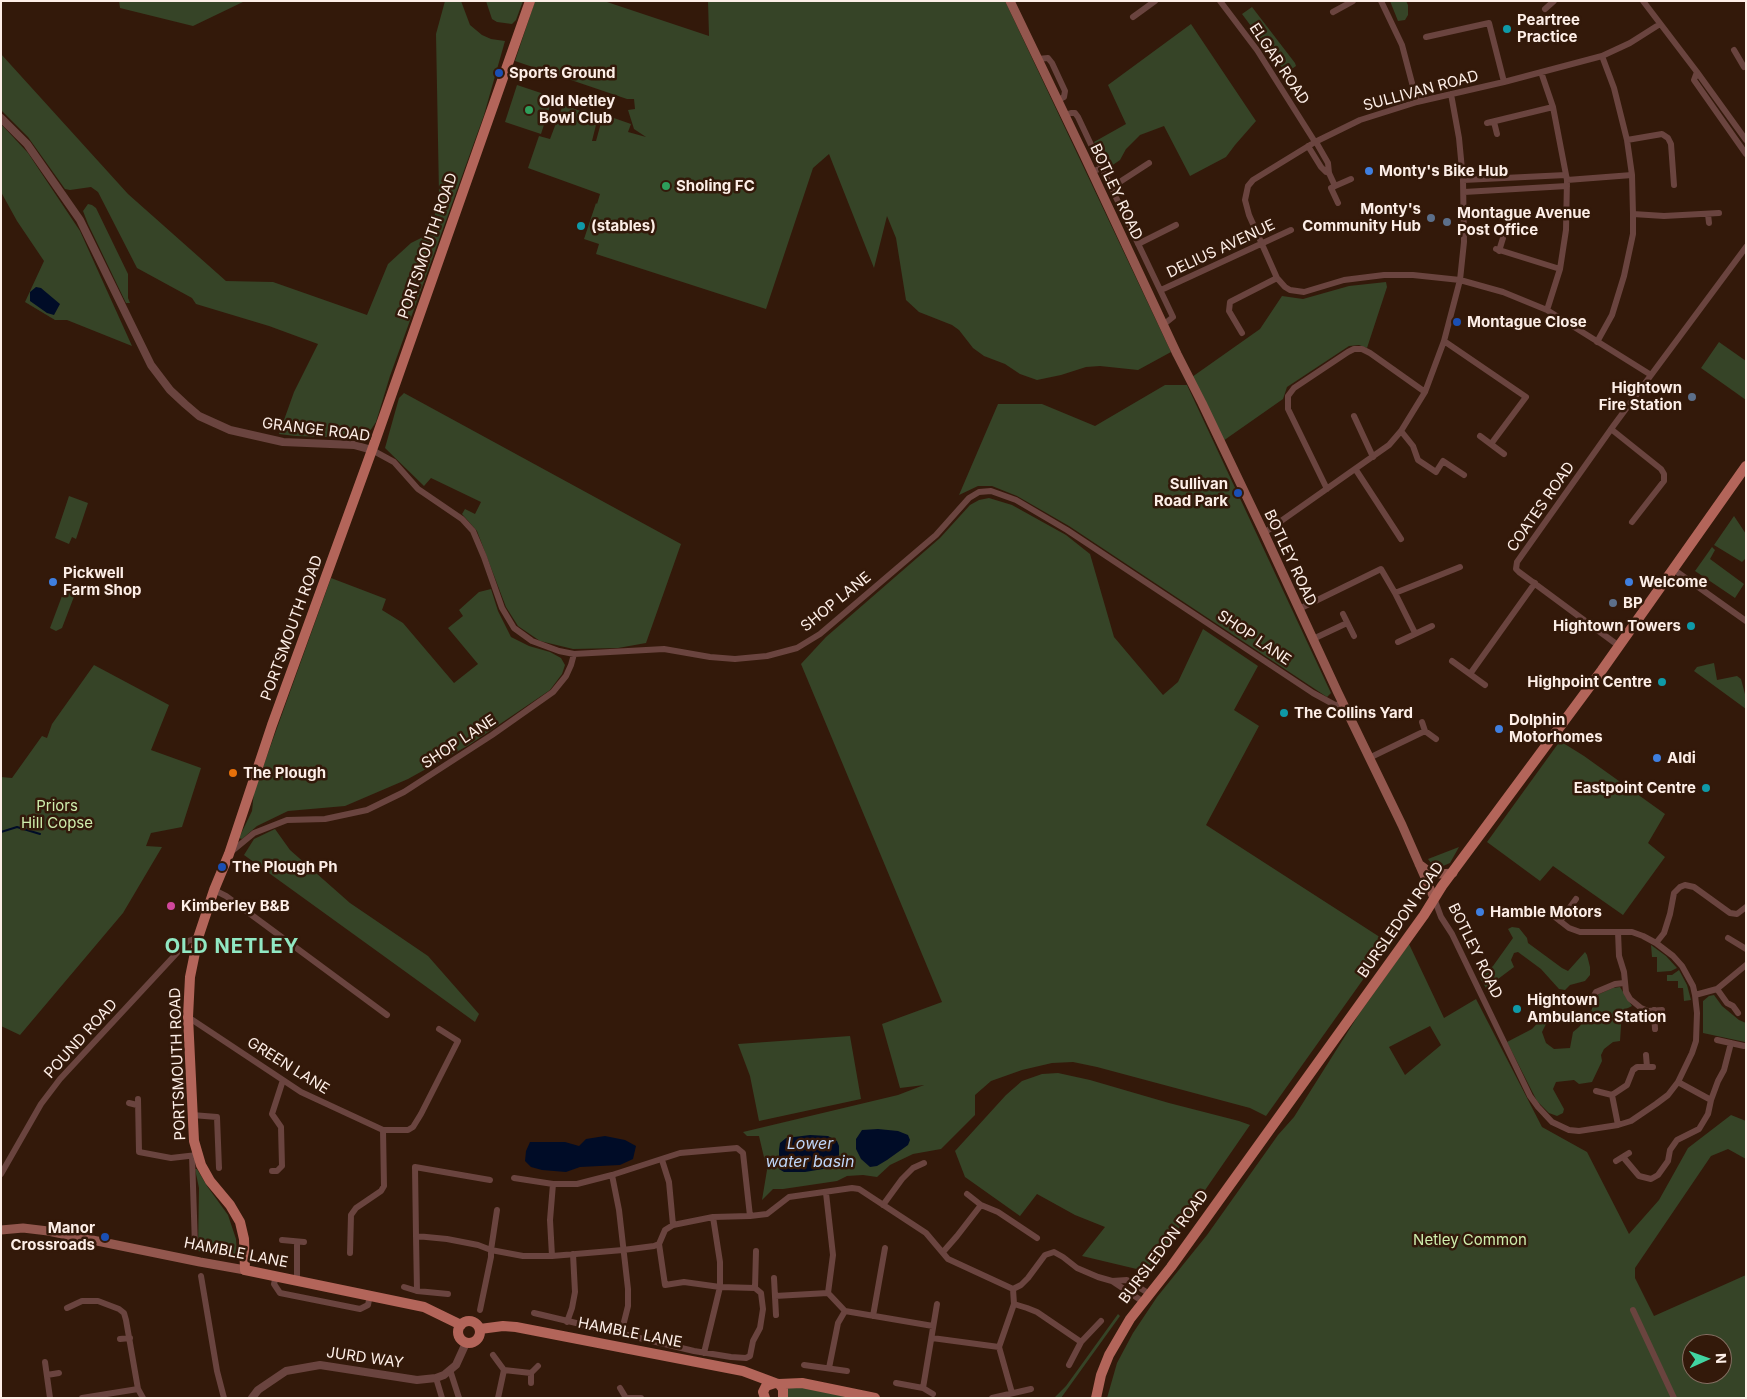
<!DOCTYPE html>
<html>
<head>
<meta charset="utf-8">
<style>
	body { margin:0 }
	#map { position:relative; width:1747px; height:1399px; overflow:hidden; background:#33190a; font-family:Inter,sans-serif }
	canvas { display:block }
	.frame { position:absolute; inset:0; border:2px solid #fdeee7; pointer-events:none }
	.north { position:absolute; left:1682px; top:1334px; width:50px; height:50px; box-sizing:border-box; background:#33190a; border:1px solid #846e62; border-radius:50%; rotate:88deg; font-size:14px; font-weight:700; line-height:20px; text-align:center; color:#fdeee7 }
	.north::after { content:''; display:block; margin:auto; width:18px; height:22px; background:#41d4a1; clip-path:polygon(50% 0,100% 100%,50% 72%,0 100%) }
</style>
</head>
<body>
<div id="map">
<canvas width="1747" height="1399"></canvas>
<div class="frame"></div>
<div class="north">N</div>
</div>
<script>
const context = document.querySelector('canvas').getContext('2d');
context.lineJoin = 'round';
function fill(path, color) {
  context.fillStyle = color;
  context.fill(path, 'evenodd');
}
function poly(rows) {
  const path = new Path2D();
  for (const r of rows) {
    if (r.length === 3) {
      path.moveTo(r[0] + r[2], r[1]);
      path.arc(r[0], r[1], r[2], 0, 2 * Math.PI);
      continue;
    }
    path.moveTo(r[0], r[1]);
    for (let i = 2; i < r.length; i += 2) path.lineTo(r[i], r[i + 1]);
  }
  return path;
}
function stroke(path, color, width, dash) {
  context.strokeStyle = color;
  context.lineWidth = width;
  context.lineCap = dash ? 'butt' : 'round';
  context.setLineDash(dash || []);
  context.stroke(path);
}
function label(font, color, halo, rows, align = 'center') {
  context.font = font + ' Inter,sans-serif';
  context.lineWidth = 5;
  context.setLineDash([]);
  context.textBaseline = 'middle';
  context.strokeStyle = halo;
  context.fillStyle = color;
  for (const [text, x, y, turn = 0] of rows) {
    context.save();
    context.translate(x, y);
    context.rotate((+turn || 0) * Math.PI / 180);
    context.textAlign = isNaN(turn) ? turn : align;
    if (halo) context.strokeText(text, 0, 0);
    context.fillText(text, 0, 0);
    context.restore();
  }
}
fill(poly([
	[119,1,245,1,193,26,120,8],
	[445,1,461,1,470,25,482,35,491,39,505,41,484,115,390,376,376,422,370,431,363,436,355,438,295,436,279,434,294,392,318,344,269,326,196,304,192,298,137,268,98,192,91,187,70,190,65,189,28,137,1,110,1,54,128,194,226,281,273,282,367,315,388,264,411,243,431,233,439,194,436,34],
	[486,1,523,1,516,20,512,24,497,22,492,19],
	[535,1,604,1,709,36,708,1,1005,1,1171,352,1138,370,1100,366,1086,367,1061,375,1037,380,1020,374,1005,364,984,356,973,348,959,330,952,325,919,312,906,300,896,238,887,216,874,268,829,154,813,168,766,309,596,254,599,244,584,239,596,203,597,204,600,194,528,168,539,136,550,139,563,105,598,117,592,141,596,141,602,119,609,121,611,117,631,124,628,132,646,137,634,129,628,110,635,109,634,99,627,99,515,61],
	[1390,1,1406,1,1408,5,1408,15,1405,20,1398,21],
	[1252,7,1295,63,1296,66,1286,73,1242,14],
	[1191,24,1256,121,1235,145,1226,157,1190,176,1164,126,1140,135,1126,149,1120,160,1107,169,1094,142,1126,124,1108,85],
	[517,85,553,97,541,134,505,122],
	[1,124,28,153,80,231,132,346,67,320,55,320,25,302,44,261,17,221,1,192],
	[88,204,92,205,96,208,128,274,128,298,130,303,126,303,88,224,83,211],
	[1386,282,1387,287,1367,348,1359,345,1349,346,1287,387,1283,399,1223,441,1192,377,1260,329,1282,296,1303,299,1349,286],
	[1719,342,1746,361,1746,400,1701,368],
	[1165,385,1187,385,1331,693,1327,697,1069,526,1017,496,992,486,978,486,959,495,998,404,1042,404,1095,426],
	[404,393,681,544,646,643,618,648,573,649,540,641,518,626,506,607,477,531,462,514,465,509,475,514,481,502,431,478,424,486,385,448,399,398],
	[69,496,88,503,76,539,72,537,69,544,55,538],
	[989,498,1012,505,1066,535,1090,554,1114,637,1163,695,1178,682,1203,629,1258,666,1234,710,1259,726,1206,825,1389,943,1266,1116,1250,1108,1097,1067,1073,1062,1052,1063,1022,1070,991,1081,975,1095,975,1115,941,1149,913,1154,890,1165,877,1177,863,1175,847,1176,837,1181,783,1189,773,1189,762,1200,767,1170,759,1136,747,1136,743,1132,898,1095,924,1085,900,1088,882,1024,942,1002,801,664,826,637,940,538,970,505,979,500],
	[1734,516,1746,534,1746,558,1742,562,1714,545],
	[1712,547,1715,550,1710,559,1744,584,1735,598,1695,571],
	[331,578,386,599,382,610,403,623,454,683,478,664,448,628,463,616,459,610,479,592,491,589,498,611,511,637,529,646,550,652,561,658,565,665,562,674,550,690,469,745,408,779,345,806,288,811,257,826,242,839,239,838,252,811,254,792],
	[65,588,75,594,62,628,56,631,50,628],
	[1714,663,1717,680,1737,676,1741,679,1746,698,1746,709,1694,671,1697,667],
	[94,665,169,705,151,750,201,768,182,827,151,833,146,846,162,847,123,913,20,1035,1,1026,1,777,12,778,42,736,47,738,52,724],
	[1560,741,1584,756,1665,814,1648,843,1665,857,1623,915,1553,866,1540,881,1487,842],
	[275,829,290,850,350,903,428,956,479,1014,475,1022,244,855,254,839],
	[1459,847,1450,863,1443,866,1436,866,1431,863,1428,859],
	[1512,927,1519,928,1527,938,1528,943,1562,968,1568,971,1585,952,1587,955,1590,967,1590,975,1585,981,1570,985,1565,990,1559,989,1541,969,1518,952,1514,953,1511,960,1514,967,1486,988,1480,978,1493,966,1513,938,1508,929],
	[1409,944,1444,1018,1476,999,1542,1127,1587,1152,1629,1234,1659,1200,1688,1148,1731,1115,1746,1121,1746,1159,1728,1149,1711,1156,1635,1268,1635,1278,1654,1316,1746,1275,1746,1398,1107,1398,1117,1363,1133,1333,1157,1297,1207,1235,1278,1135,1294,1117,1359,1014],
	[1430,1026,1441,1045,1405,1075,1389,1047],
	[1692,1344,1722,1344,1722,1374,1692,1374],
	[1651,945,1666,956,1677,968,1671,971,1657,972,1657,957,1652,957],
	[1679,970,1687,985,1691,1000,1684,1001,1683,988,1678,988,1678,981,1667,981,1667,975,1672,975],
	[1620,987,1632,1006,1622,1011,1620,1041,1613,1042,1604,1049,1601,1055,1602,1061,1592,1082,1579,1084,1574,1080,1556,1082,1553,1089,1564,1109,1563,1113,1557,1116,1549,1113,1537,1101,1507,1042,1532,1029,1544,1016,1550,1016,1542,1032,1546,1043,1554,1049,1570,1048,1573,1032,1579,1027,1590,1014,1597,995,1613,988],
	[1714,995,1722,1006,1739,1020,1746,1023,1745,1042,1703,1033,1703,1001,1709,996],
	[850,1036,861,1099,759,1121,750,1076,738,1044],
	[1058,1073,1090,1080,1169,1103,1239,1121,1250,1125,1163,1251,1145,1271,1082,1256,1105,1227,1075,1215,1037,1194,1020,1216,965,1177,955,1151,1006,1095,1022,1081,1042,1074],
	[195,1169,197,1169,207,1186,228,1215,236,1239,237,1254,230,1258,198,1251,199,1188],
	[1118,1314,1120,1316,1061,1398,1054,1398,1066,1386],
	[798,1386,856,1398,787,1398,786,1387]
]), '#364427');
fill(poly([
	[36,287,41,288,60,304,54,315,47,313,30,301,30,292],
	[878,1129,898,1131,908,1135,910,1140,908,1145,887,1160,877,1166,870,1167,861,1159,856,1149,856,1139,862,1130],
	[810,1135,828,1136,837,1141,839,1146,839,1155,834,1162,823,1169,805,1172,784,1172,779,1169,779,1150,780,1143,786,1138],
	[605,1136,625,1140,636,1146,633,1159,620,1165,580,1167,566,1172,542,1170,531,1167,525,1161,526,1151,530,1142,565,1142,579,1146,586,1139]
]), '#000c27');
stroke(poly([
	[1,832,17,827,40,834]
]), '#000c27', 2);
stroke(poly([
	[1220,1,1257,50,1315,142],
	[1381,1,1402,45,1417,102],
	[1643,1,1697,72,1746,140],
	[1545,9,1554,1],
	[1333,12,1353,1],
	[1133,17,1155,1],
	[1426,37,1489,23,1504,82],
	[1734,50,1744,67],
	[1038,59,1048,58,1052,63,1065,91,1064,97,1058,100],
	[1541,72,1553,107,1567,180,1566,230,1560,269,1547,310],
	[1697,72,1694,80,1746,154],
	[1065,115,1071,113,1075,113,1078,117,1102,168],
	[1494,122,1497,134],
	[1487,123,1553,107],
	[1627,140,1662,134,1668,138,1671,144,1674,185],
	[1308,146,1321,167,1326,172,1329,173,1328,163,1316,142],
	[1091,172,1102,168,1173,317,1163,325],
	[1329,173,1335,186,1351,179],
	[1463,180,1566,175],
	[1567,180,1632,175],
	[1335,186,1331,188,1338,203],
	[1112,187,1149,163],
	[1464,192,1567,186],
	[1633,214,1664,216,1719,213],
	[1708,214,1709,223],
	[1138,244,1176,225],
	[1496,249,1560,269],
	[1499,251,1503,238],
	[1161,290,1291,230],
	[1242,333,1229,311,1230,302,1277,278],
	[1444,341,1526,397,1491,444],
	[1597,342,1612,315,1624,276,1633,234,1633,214,1632,175,1627,140,1614,88,1602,56],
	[1651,375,1547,310,1503,292,1460,280,1413,275,1384,275,1344,280,1304,292,1290,290,1285,287,1277,278,1249,215,1245,200,1248,186,1253,180,1315,142,1360,120,1417,102,1504,82,1602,56,1630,43,1660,24],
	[1354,416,1373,457],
	[1611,429,1661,469,1664,474,1664,481,1632,522],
	[1401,431,1413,446,1418,460,1436,472,1443,461,1464,475],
	[1480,436,1504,454],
	[372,450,394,462,418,489,462,519,473,531,484,557,502,608,514,628,532,641,559,651,574,654,664,649,710,657,735,659,767,656,797,648,820,634,936,535,969,498,979,492,991,491,1016,500,1067,530,1313,693,1335,705,1344,704],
	[1356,470,1401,539],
	[1327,489,1288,409,1288,396,1294,388,1348,352,1354,349,1362,349,1370,353,1425,392],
	[1264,533,1389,445,1401,431,1425,392,1444,341,1460,280,1464,242,1463,180,1459,138,1451,94],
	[1673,569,1746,621],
	[1395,593,1460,567],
	[1299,609,1381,569,1395,593,1415,633],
	[1343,614,1354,636],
	[1313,639,1347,623],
	[1398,642,1432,626],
	[1619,646,1519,572,1516,569,1517,562,1614,425,1746,247],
	[1452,661,1485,685],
	[1470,674,1535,583],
	[1422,722,1425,731],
	[1369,758,1425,731,1436,739],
	[231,852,254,833,287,820,325,819,367,810,404,792,492,735,553,692,566,676,571,665,574,654],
	[214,890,226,896,387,1015],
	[1434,898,1441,917,1452,934,1530,1096,1538,1107,1552,1122,1569,1130,1579,1131,1618,1125,1631,1121,1656,1104,1668,1095,1678,1082,1692,1053,1696,1041,1697,1013,1695,995,1693,986,1682,966,1673,956,1656,943,1643,936,1632,932,1580,932,1569,928,1551,914],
	[1560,921,1576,899],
	[1618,932,1619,956,1624,972,1626,992,1630,999,1641,1008,1648,1011,1662,1010],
	[1728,938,1746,949],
	[1656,943,1664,933,1670,914,1674,893,1680,887,1685,885,1694,887,1730,913,1737,914,1746,907],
	[1717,989,1727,1003,1733,1006,1738,1013],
	[1695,995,1717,989,1746,965],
	[1591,1001,1596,992,1615,984,1624,983],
	[1654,1010,1655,1029],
	[188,1017,301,1092,383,1130,408,1130,413,1127,421,1114,458,1041,439,1029],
	[1717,1040,1744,1046],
	[1646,1055,1647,1067],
	[1678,1082,1711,1100],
	[1596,1091,1612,1095],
	[138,1099,139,1152,171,1158,197,1155],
	[129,1103,137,1105],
	[192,1115,217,1117,219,1168],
	[1618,1125,1612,1095,1627,1085,1633,1070,1637,1067,1653,1067],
	[192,1156,195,1246],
	[1623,1157,1639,1176,1651,1179,1658,1175,1668,1161,1670,1150,1677,1140,1699,1129,1708,1114,1711,1100,1718,1081,1724,1070,1731,1043],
	[662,1160,669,1182,673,1225],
	[1616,1161,1629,1153],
	[272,1171,277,1171,282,1166,281,1127,272,1114,283,1080],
	[1,1174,41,1104,60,1079,188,941,198,938],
	[612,1175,619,1210,628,1289,628,1306,621,1334],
	[514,1178,553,1184,577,1184,612,1175,680,1153,737,1148,743,1153,750,1216],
	[826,1193,833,1255,828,1293,845,1311,933,1326],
	[967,1194,981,1205,998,1212,1037,1238],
	[883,1205,902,1179,913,1168,924,1163],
	[416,1236,415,1167,490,1180],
	[282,1240,304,1242],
	[297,1242,297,1280],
	[943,1252,957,1236,981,1205],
	[350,1253,351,1215,356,1208,381,1191,384,1186,383,1130],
	[552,1256,550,1220,553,1184],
	[201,1276,217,1371,224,1398],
	[276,1276,274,1284,280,1293,360,1309,368,1305,370,1295],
	[774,1278,776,1315],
	[1112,1281,1127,1280,1148,1293],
	[404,1287,417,1291],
	[755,1288,756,1251],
	[448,1294,417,1291,416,1236,447,1239,478,1245,491,1250,497,1210],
	[775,1296,828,1293],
	[1014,1304,1027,1308,1037,1312,1081,1342],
	[67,1308,82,1301,98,1301,119,1309,124,1313,126,1320,138,1389,143,1398],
	[480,1310,491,1257,491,1250,523,1256,552,1256,623,1250,654,1246,659,1244,665,1230,673,1225,713,1217,750,1216,767,1214,789,1197,852,1188,859,1189,926,1233,948,1259,1013,1289,1021,1285,1028,1278,1045,1255,1054,1252,1063,1257,1077,1268,1098,1277,1112,1281,1142,1301],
	[1633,1310,1674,1398],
	[534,1313,694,1351,731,1357,746,1358,750,1356,753,1341,760,1328,763,1309,761,1293,755,1288,720,1287,684,1282,665,1285,659,1244],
	[873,1316,885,1248],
	[567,1322,572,1308,575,1292,573,1254],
	[932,1338,999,1347,1014,1304,1013,1289],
	[120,1339,130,1338],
	[999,1347,1012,1393],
	[704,1353,720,1287,720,1262,713,1217],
	[493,1355,504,1370,531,1373],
	[45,1362,50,1398],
	[804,1365,847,1371],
	[1069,1365,1081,1342,1101,1321],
	[829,1368,838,1323,845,1311],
	[450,1370,459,1398],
	[47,1375,59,1373],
	[436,1378,442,1398],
	[531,1383,531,1373,538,1366],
	[896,1383,923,1388,933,1394],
	[620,1388,626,1398],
	[923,1388,937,1304],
	[82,1398,138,1389],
	[498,1398,504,1370],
	[628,1398,641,1398],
	[992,1398,1031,1389]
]), '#6a443f', 6);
stroke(poly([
	[1,118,27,144,80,220,151,365,170,390,185,404,199,416,230,430,283,442,354,445,372,450],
	[252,1398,258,1390,286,1371,320,1365,417,1380,436,1378,444,1375,456,1365,466,1343]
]), '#6a443f', 8);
stroke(poly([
	[1010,1,1084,155,1177,354,1202,403,1264,533,1338,693,1402,825,1434,898],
	[1419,864,1431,873,1439,874,1453,873],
	[1,1230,23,1228,48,1231,200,1262,245,1270]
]), '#93574e', 9);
stroke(poly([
	[469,1332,11],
	[461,1325,424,1307,245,1270,244,1239,240,1222,230,1205,210,1181,201,1165,194,1141,188,1017,190,977,198,938,214,890,229,854,272,725,372,450,530,1],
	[480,1329,503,1326,516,1327,743,1371,775,1383],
	[779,1384,802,1383,875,1398],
	[765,1398,763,1392,766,1386,775,1383,779,1384,783,1389,783,1398],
	[1096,1398,1101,1375,1109,1355,1130,1319,1171,1267,1424,915,1442,886,1602,670,1746,466]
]), '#b3655a', 10);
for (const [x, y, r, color] of [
	[1507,29,5,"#0f9aa8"],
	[499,73,5,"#1a4fb4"],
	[529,110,5,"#2e9e5b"],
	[1369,171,5,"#3f7fe0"],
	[666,186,5,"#2e9e5b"],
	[1431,218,5,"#5c6f8a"],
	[1447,222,5,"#5c6f8a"],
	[581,226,5,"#0f9aa8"],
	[1457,322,5,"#1a4fb4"],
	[1692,397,5,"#5c6f8a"],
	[1238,493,5,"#1a4fb4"],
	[53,582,5,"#3f7fe0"],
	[1629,582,5,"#3f7fe0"],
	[1613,603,5,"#5c6f8a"],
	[1691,626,5,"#0f9aa8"],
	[1662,682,5,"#0f9aa8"],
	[1284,713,5,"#0f9aa8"],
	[1499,729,5,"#3f7fe0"],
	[1657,758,5,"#3f7fe0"],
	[233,773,5,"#e8710a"],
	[1706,788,5,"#0f9aa8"],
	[222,867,5,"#1a4fb4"],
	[171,906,5,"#d1479c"],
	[1480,912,5,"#3f7fe0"],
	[1517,1009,5,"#0f9aa8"],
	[105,1237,5,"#1a4fb4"]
]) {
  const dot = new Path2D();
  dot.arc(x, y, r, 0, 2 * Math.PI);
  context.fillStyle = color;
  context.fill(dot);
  stroke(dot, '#33190a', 2);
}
label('bold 15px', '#fdeee7', '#33190a', [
	["Peartree",1517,20],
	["Practice",1517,37],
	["Sports Ground",509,73],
	["Old Netley",539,101],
	["Bowl Club",539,118],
	["Monty's Bike Hub",1379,171],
	["Sholing FC",676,186],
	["Monty's",1421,209,"right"],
	["Community Hub",1421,226,"right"],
	["Montague Avenue",1457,213],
	["Post Office",1457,230],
	["(stables)",591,226],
	["Montague Close",1467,322],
	["Hightown",1682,388,"right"],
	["Fire Station",1682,405,"right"],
	["Sullivan",1228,484,"right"],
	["Road Park",1228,501,"right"],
	["Pickwell",63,573],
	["Farm Shop",63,590],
	["Welcome",1639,582],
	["BP",1623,603],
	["Hightown Towers",1681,626,"right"],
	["Highpoint Centre",1652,682,"right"],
	["The Collins Yard",1294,713],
	["Dolphin",1509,720],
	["Motorhomes",1509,737],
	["Aldi",1667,758],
	["The Plough",243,773],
	["Eastpoint Centre",1696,788,"right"],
	["The Plough Ph",232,867],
	["Kimberley B&B",181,906],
	["Hamble Motors",1490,912],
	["Hightown",1527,1000],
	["Ambulance Station",1527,1017],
	["Manor",95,1228,"right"],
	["Crossroads",95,1245,"right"]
], 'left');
label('15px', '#fdeee7', '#33190a', [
	["ELGAR ROAD",1279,64,56],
	["SULLIVAN ROAD",1421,91,-15],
	["BOTLEY ROAD",1116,192,65],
	["PORTSMOUTH ROAD",428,246,-71],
	["DELIUS AVENUE",1221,249,-25],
	["GRANGE ROAD",316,430,7],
	["COATES ROAD",1541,507,-55],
	["BOTLEY ROAD",1290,558,65],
	["SHOP LANE",836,602,-39],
	["PORTSMOUTH ROAD",292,628,-70],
	["SHOP LANE",1254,638,34],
	["SHOP LANE",459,742,-33],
	["BURSLEDON ROAD",1401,920,-55],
	["BOTLEY ROAD",1475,951,64],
	["POUND ROAD",81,1039,-48],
	["PORTSMOUTH ROAD",178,1064,-92],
	["GREEN LANE",288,1066,32],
	["BURSLEDON ROAD",1164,1247,-53],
	["HAMBLE LANE",236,1253,11],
	["HAMBLE LANE",630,1333,11],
	["JURD WAY",365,1358,8]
]);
label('15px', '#cfeead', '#33190a', [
	["Priors",57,806],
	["Hill Copse",57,823],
	["Netley Common",1470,1240]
]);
label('italic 16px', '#bfd6f9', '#33190a', [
	["Lower",810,1144],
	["water basin",810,1162]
]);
context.letterSpacing = '1px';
label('bold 20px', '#91e8c3', '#33190a', [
	["OLD NETLEY",232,947]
]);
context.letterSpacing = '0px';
</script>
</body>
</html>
